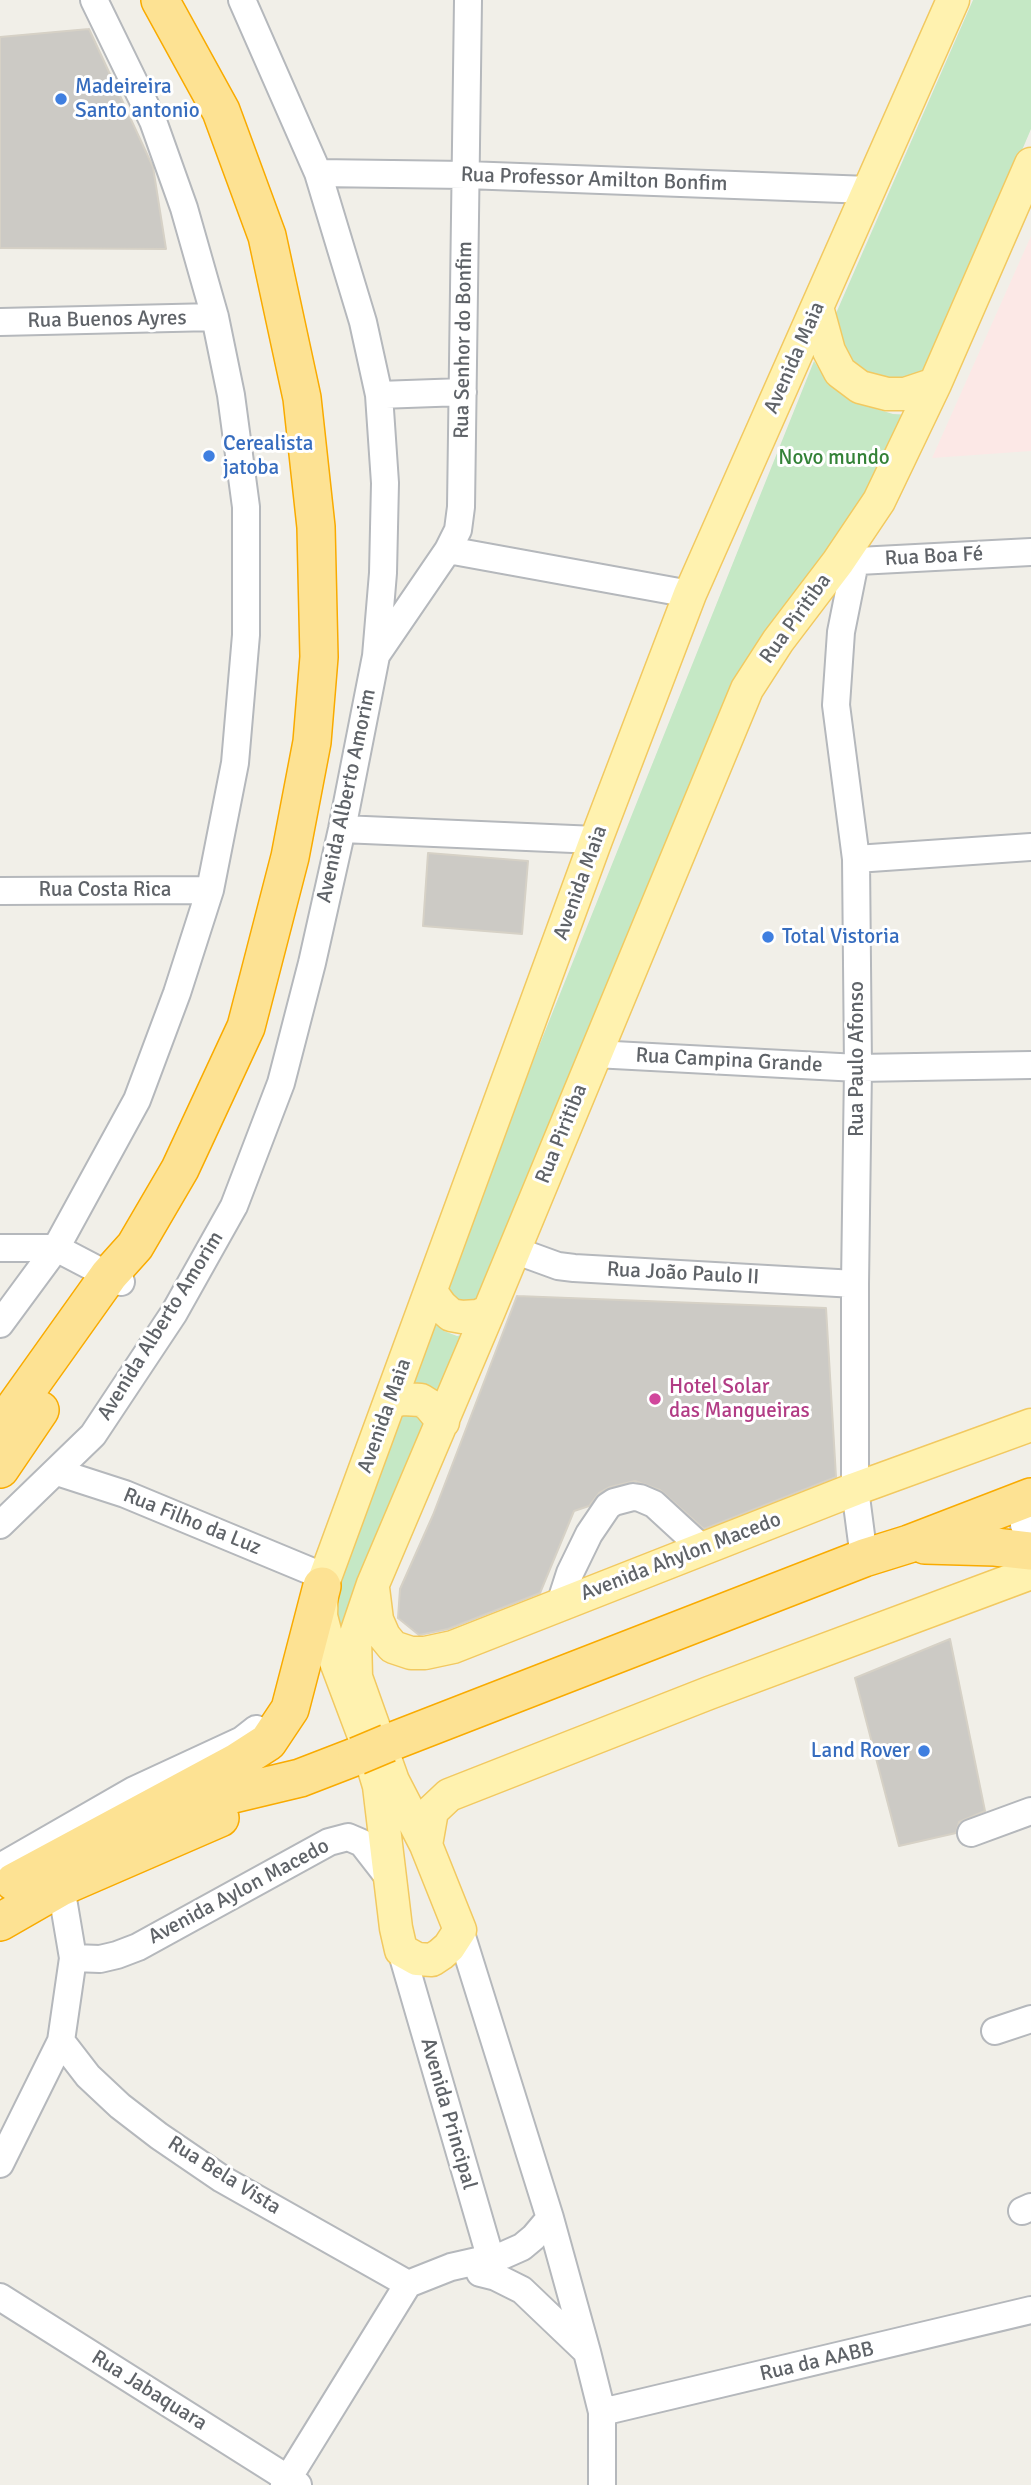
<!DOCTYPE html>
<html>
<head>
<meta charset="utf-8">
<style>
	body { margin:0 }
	canvas { display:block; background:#f1efe8 }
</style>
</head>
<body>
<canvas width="1031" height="2485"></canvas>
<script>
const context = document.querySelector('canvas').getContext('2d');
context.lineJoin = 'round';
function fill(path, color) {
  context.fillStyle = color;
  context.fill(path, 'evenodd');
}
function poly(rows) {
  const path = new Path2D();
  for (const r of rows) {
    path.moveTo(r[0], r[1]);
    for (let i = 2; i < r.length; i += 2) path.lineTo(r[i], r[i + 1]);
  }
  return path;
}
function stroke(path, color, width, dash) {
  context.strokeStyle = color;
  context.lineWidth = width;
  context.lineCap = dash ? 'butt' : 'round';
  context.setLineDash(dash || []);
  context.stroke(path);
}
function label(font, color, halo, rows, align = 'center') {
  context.font = font + ' Signika,sans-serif';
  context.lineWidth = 6;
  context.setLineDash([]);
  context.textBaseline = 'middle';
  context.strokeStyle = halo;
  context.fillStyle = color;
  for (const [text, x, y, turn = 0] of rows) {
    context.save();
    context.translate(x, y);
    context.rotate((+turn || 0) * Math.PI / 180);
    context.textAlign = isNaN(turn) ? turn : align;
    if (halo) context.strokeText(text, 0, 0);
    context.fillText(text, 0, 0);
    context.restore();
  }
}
fill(poly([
	[1031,236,1031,451,932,458]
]), '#fce8e6');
fill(poly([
	[973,0,1031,0,1031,129,920,391,843,369,830,327],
	[814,361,823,375,839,392,863,405,893,414,913,415,791,624,483,1315,441,1298,460,1243],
	[433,1309,444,1331,457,1336,473,1333,444,1411,402,1393],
	[399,1410,428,1415,347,1656,329,1592]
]), '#c5e8c5');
const building = poly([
	[89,29,153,167,166,249,0,248,0,37,89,29],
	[428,853,528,861,522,934,423,926,428,853],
	[517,1296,826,1308,836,1477,704,1529,660,1490,635,1481,610,1487,599,1493,589,1506,574,1511,540,1593,448,1629,419,1635,398,1618,400,1589,433,1515,517,1296],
	[950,1639,985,1811,959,1822,956,1833,899,1846,855,1678,950,1639]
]);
fill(building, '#cccac5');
stroke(building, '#d6d1c6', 2);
const minor = poly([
	[318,173,466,175,869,190],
	[0,322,215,317],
	[379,395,463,392],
	[448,550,690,594],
	[839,562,1031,552],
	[855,562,841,632,836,705,856,859,858,1068,855,1284,855,1489,864,1558],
	[377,654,448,550,458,530,461,507,468,0],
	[342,829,596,840],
	[856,859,1031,847],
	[0,891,210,890],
	[595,1054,858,1068,1031,1065],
	[0,1248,56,1248,121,1282],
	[514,1250,558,1266,574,1268,855,1284],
	[0,1324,56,1248,137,1100,177,993,210,890,235,763,246,635,246,507,231,395,215,317,184,208,153,121,94,0],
	[57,1472,125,1494,325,1577],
	[1023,1500,1024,1525,1031,1540],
	[0,1525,93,1435,174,1313,234,1206,281,1083,312,963,342,829,376,656,383,573,385,483,379,395,363,322,318,173,242,0],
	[560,1604,570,1573,589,1534,608,1506,614,1502,633,1497,640,1498,654,1504,703,1549],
	[971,1833,1031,1811],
	[0,1867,134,1790,242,1740,256,1729],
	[460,1930,550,2218,587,2352],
	[401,1950,496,2277],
	[73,1958,100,1959,117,1955,138,1947,329,1842,348,1837,362,1843,390,1879],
	[995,2031,1031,2019],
	[61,2041,88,2076,120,2106,159,2136,222,2179,408,2284,451,2267,504,2255,522,2247,534,2237,550,2218],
	[0,2164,61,2041,73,1958,61,1887],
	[1022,2211,1031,2207],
	[480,2273,496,2277,522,2290,587,2352,602,2412,602,2485],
	[0,2297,298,2485],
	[602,2412,1031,2310],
	[284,2485,408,2284]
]);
const major = poly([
	[953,0,690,594,596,840,322,1586,321,1616,326,1635,364,1736,379,1786,396,1928,401,1950,417,1959,432,1960,441,1954,449,1947,460,1930,426,1845,393,1781,356,1677,355,1637,373,1584,489,1311,747,689,778,641,838,562,879,501,935,384,1031,164],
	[817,307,829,351,840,372,860,387,887,394,905,394,935,384],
	[431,1292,441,1306,451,1315,462,1317,478,1316,489,1311],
	[390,1402,403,1399,421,1400,429,1405,443,1422],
	[373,1588,377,1620,384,1636,393,1647,411,1653,425,1653,453,1647,855,1489,1031,1425],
	[426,1845,432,1811,449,1795,709,1693,1031,1573]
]);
const highway = poly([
	[0,1428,109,1275,135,1246,180,1169,246,1027,290,857,312,742,319,657,316,527,302,398,267,236,221,111,160,0],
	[0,1469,40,1410],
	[925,1545,995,1547,1031,1551],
	[388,1743,864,1558,909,1544,1031,1497],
	[181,1812,229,1795,300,1778,357,1756],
	[14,1882,237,1762,268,1742,290,1709,322,1586],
	[0,1922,61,1887,220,1818]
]);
stroke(minor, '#b5b8bc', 30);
stroke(major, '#f2c960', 35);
stroke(highway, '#f9ab00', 40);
stroke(minor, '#fff', 26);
stroke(major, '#fff2af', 32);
stroke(highway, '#fde293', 37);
const highwayBridge = poly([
	[357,1756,388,1743]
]);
stroke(highwayBridge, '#f9ab00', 40, []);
stroke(highwayBridge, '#fde293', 37);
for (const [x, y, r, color] of [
	[61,99,7,"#3f7fe0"],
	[209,456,7,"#3f7fe0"],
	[768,937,7,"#3f7fe0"],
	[655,1399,7,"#d1479c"],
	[924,1751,7,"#3f7fe0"]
]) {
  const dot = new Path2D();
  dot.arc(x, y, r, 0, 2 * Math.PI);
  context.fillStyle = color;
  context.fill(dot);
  stroke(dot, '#fff', 2.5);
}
label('21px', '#366cbe', '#fff', [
	["Madeireira",75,87],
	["Santo antonio",75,111],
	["Cerealista",223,444],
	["jatoba",223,468],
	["Total Vistoria",782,937],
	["Land Rover",910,1751,"right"]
], 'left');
label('21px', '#5f6368', '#fff', [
	["Rua Professor Amilton Bonfim",594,180,2],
	["Rua Buenos Ayres",107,320,-1],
	["Rua Senhor do Bonfim",464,340,-89],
	["Avenida Maia",795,358,-66],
	["Rua Boa Fé",934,557,-3],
	["Rua Piritiba",796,619,-54],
	["Avenida Alberto Amorim",347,796,-78],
	["Avenida Maia",581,883,-70],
	["Rua Costa Rica",105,890],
	["Rua Paulo Afonso",857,1059,-90],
	["Rua Campina Grande",729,1061,3],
	["Rua Piritiba",562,1134,-68],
	["Rua João Paulo II",683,1274,3],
	["Avenida Alberto Amorim",161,1326,-58],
	["Avenida Maia",385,1416,-70],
	["Rua Filho da Luz",192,1522,22],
	["Avenida Ahylon Macedo",681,1557,-21],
	["Avenida Aylon Macedo",239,1892,-28],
	["Avenida Principal",448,2114,74],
	["Rua Bela Vista",224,2176,32],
	["Rua da AABB",817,2362,-13],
	["Rua Jabaquara",149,2391,32]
]);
label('21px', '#348238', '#fff', [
	["Novo mundo",834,458]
]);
label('21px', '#b23c85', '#fff', [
	["Hotel Solar",669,1387],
	["das Mangueiras",669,1411]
], 'left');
</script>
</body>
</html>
